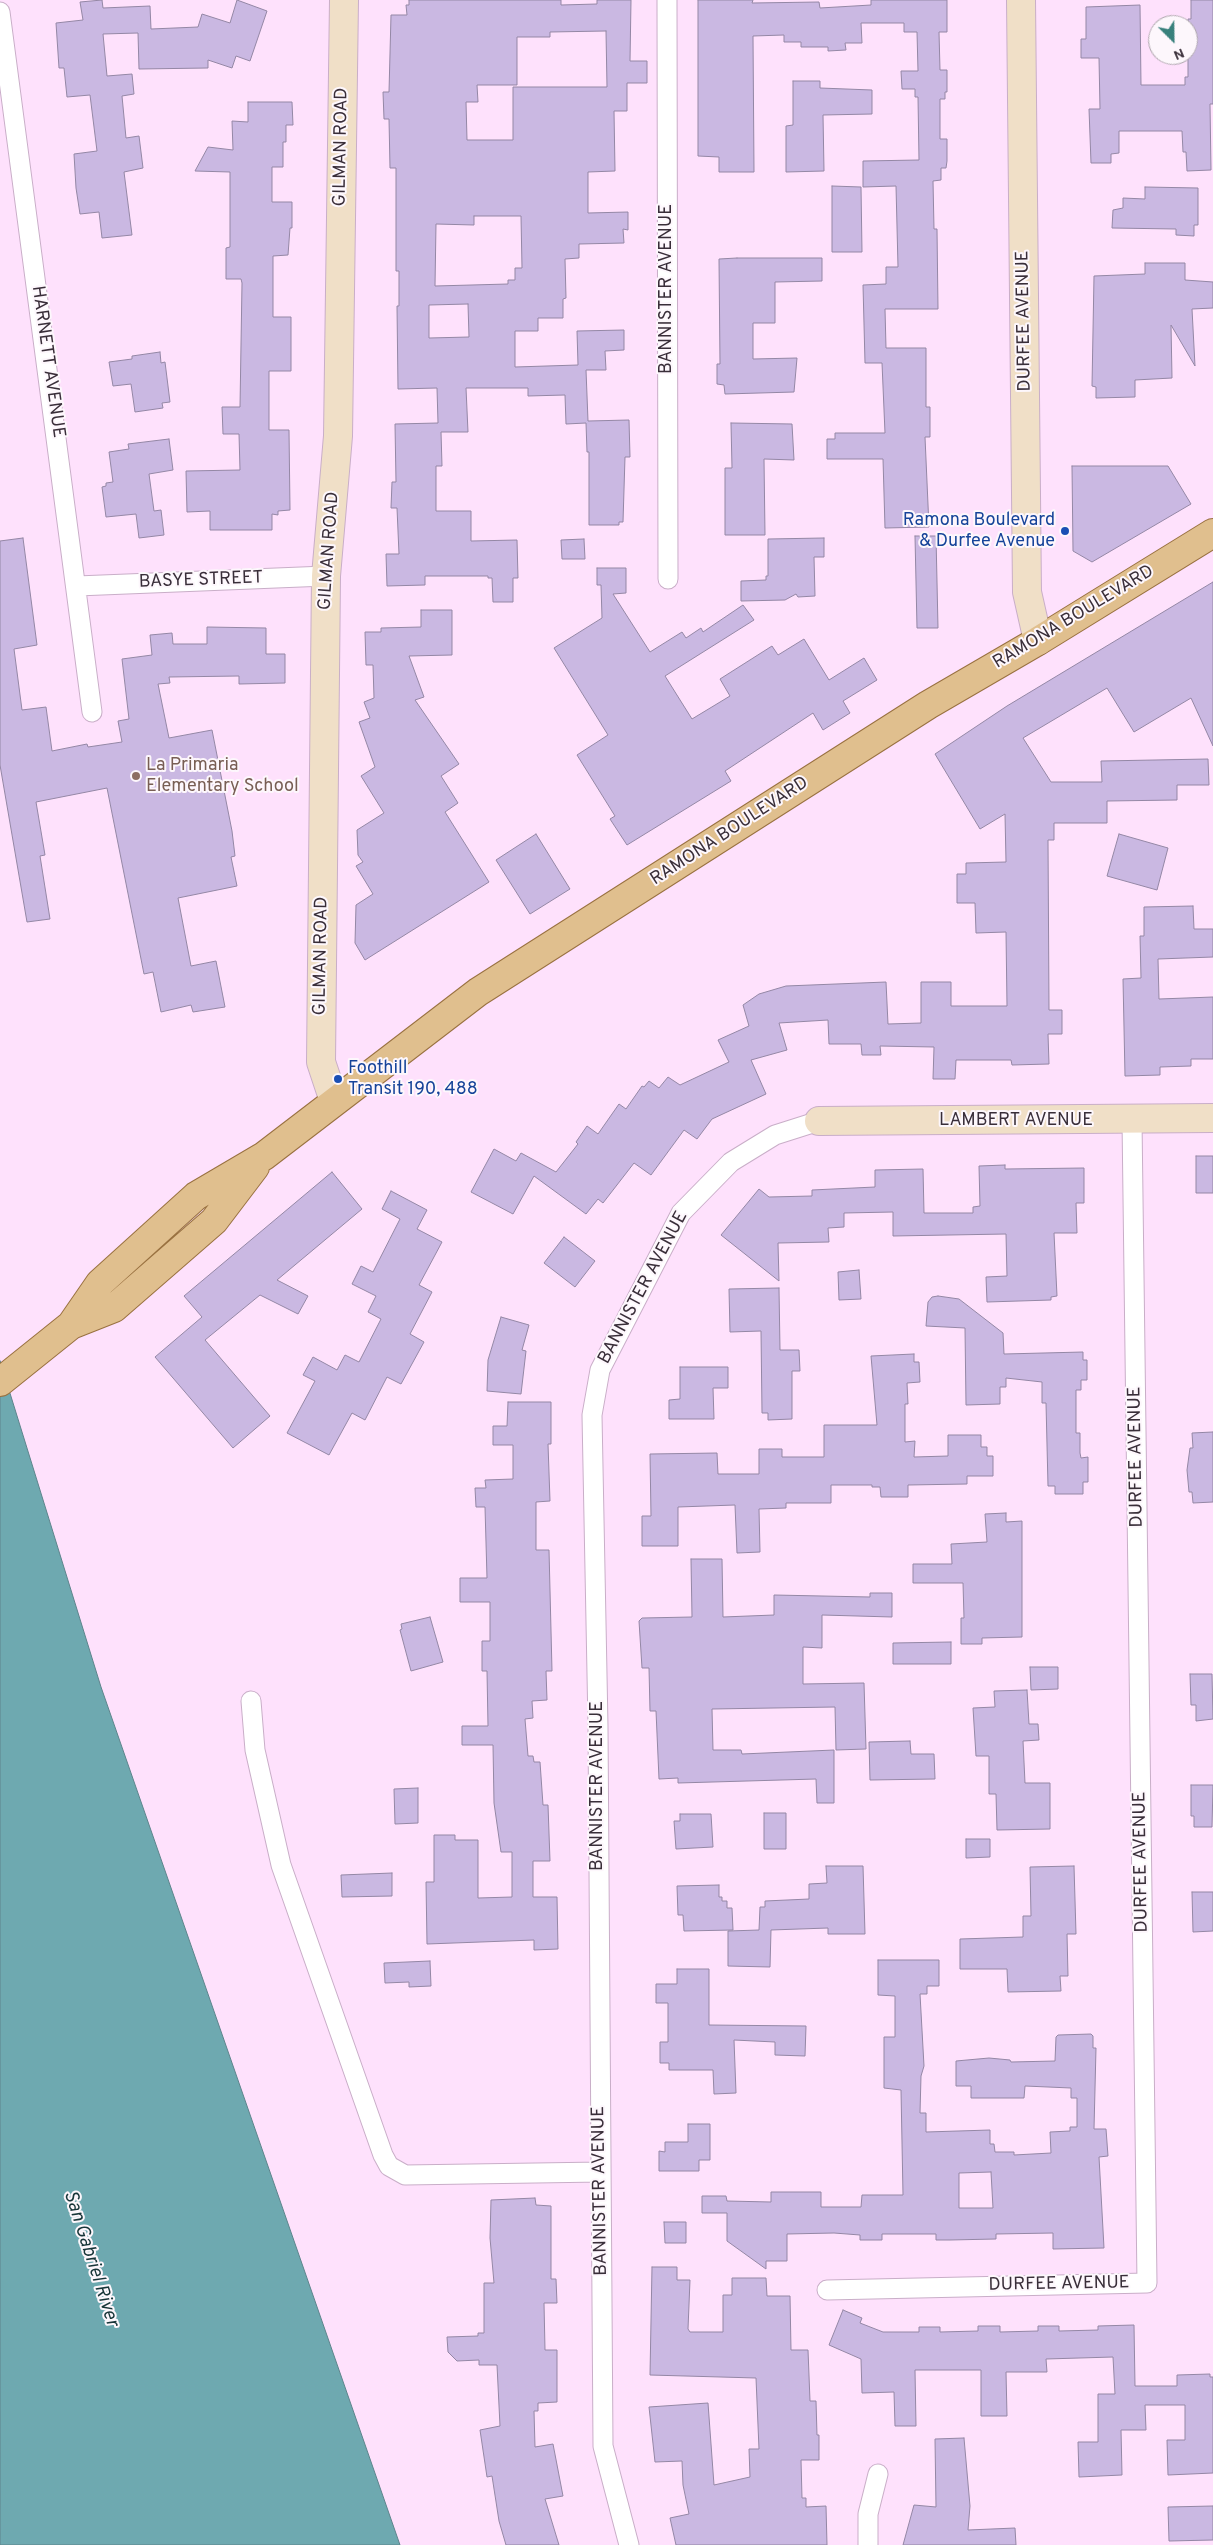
<!DOCTYPE html>
<html>
<head>
<meta charset="utf-8">
<style>
	body { margin:0 }
	#map { position:relative; width:1213px; height:2545px; overflow:hidden; background:#fee1fc; font-family:Overpass,sans-serif }
	canvas { display:block }
	.north { position:absolute; left:1148px; top:15px; width:50px; height:50px; box-sizing:border-box; background:#fdf7fc; border:1px solid #afa7ae; border-radius:50%; rotate:157deg; font-size:14px; font-weight:700; line-height:20px; text-align:center; color:#392e39 }
	.north::after { content:''; display:block; margin:auto; width:18px; height:22px; background:#38807c; clip-path:polygon(50% 0,100% 100%,50% 72%,0 100%) }
</style>
</head>
<body>
<div id="map">
<canvas width="1213" height="2545"></canvas>
<div class="north">N</div>
</div>
<script>
const context = document.querySelector('canvas').getContext('2d');
context.lineJoin = 'round';
function fill(path, color) {
  context.fillStyle = color;
  context.fill(path, 'evenodd');
}
function poly(rows) {
  const path = new Path2D();
  for (const r of rows) {
    path.moveTo(r[0], r[1]);
    for (let i = 2; i < r.length; i += 2) path.lineTo(r[i], r[i + 1]);
  }
  return path;
}
function stroke(path, color, width, dash) {
  context.strokeStyle = color;
  context.lineWidth = width;
  context.lineCap = dash ? 'butt' : 'round';
  context.setLineDash(dash || []);
  context.stroke(path);
}
function label(font, color, halo, rows, align = 'center') {
  context.font = font + ' Overpass,sans-serif';
  context.lineWidth = 4;
  context.setLineDash([]);
  context.textBaseline = 'middle';
  context.strokeStyle = halo;
  context.fillStyle = color;
  for (const [text, x, y, turn = 0] of rows) {
    context.save();
    context.translate(x, y);
    context.rotate((+turn || 0) * Math.PI / 180);
    context.textAlign = isNaN(turn) ? turn : align;
    if (halo) context.strokeText(text, 0, 0);
    context.fillText(text, 0, 0);
    context.restore();
  }
}
const water = poly([
	[0,1361,101,1687,400,2545,0,2545,0,1361]
]);
fill(water, '#6ea9b0');
stroke(water, '#5e848c', 1);
const building = poly([
	[102,0,103,8,150,6,151,29,198,27,202,14,230,23,237,0,267,11,250,61,236,56,232,68,208,60,208,68,139,69,138,33,103,34,107,76,132,74,134,94,122,96,126,138,139,136,143,168,124,172,132,235,102,238,99,212,80,214,76,188,74,154,97,151,90,95,67,97,64,68,59,68,56,23,83,20,80,2,102,0],
	[409,0,561,0,561,5,597,4,597,0,631,0,630,61,647,61,647,83,627,83,627,111,614,111,615,171,588,172,588,213,628,212,628,230,623,229,624,243,579,244,579,258,565,259,566,298,563,299,563,318,538,318,538,331,515,331,515,367,578,365,577,331,624,330,624,350,605,351,606,370,586,370,588,421,629,420,630,457,625,457,623,522,619,522,619,525,589,525,589,452,587,452,586,423,566,424,565,395,528,396,528,388,466,388,468,432,441,432,442,466,436,466,436,511,471,511,471,541,517,540,518,578,513,578,513,602,493,602,492,578,488,578,488,576,425,576,425,585,387,586,386,554,399,554,397,508,391,508,392,482,396,482,395,424,438,423,437,388,398,389,397,306,399,306,399,271,396,271,396,168,390,168,389,119,384,119,383,92,389,92,391,15,407,15,406,5,409,5,409,0],
	[606,31,607,87,513,87,513,140,467,140,466,102,478,102,477,85,517,85,517,37,550,37,550,32,606,31],
	[474,216,521,216,522,268,515,268,515,280,508,280,508,284,435,286,436,224,474,225,474,216],
	[468,304,469,337,429,338,429,305,468,304],
	[698,0,753,0,752,3,819,2,820,8,871,5,871,0,947,0,947,32,939,32,940,70,947,70,947,92,945,92,945,99,940,99,940,139,947,139,947,161,946,168,941,168,941,180,933,181,934,229,937,229,938,309,885,309,886,348,926,348,926,407,930,407,930,437,925,437,929,527,885,528,883,459,827,459,827,439,835,439,835,433,885,433,882,363,865,363,863,285,886,284,886,267,898,267,896,186,863,187,863,161,919,160,918,97,915,97,915,89,902,89,901,71,918,71,917,32,904,32,904,23,861,23,862,43,845,43,846,50,828,51,828,47,801,47,801,42,784,42,784,35,753,36,754,172,719,172,719,157,698,156,698,0],
	[1191,0,1213,0,1213,104,1210,104,1211,170,1187,171,1186,152,1183,152,1182,131,1119,131,1119,153,1111,154,1111,163,1091,163,1089,109,1100,109,1099,58,1081,58,1081,39,1086,39,1086,7,1140,5,1141,85,1185,85,1185,77,1188,77,1188,19,1191,19,1191,0],
	[793,81,820,81,820,88,872,90,872,114,823,115,824,171,786,172,786,126,793,125,793,81],
	[248,102,292,102,293,125,286,125,286,142,283,142,283,167,272,167,272,202,292,202,292,228,290,228,288,255,273,256,273,317,291,317,291,371,269,371,269,430,289,430,290,510,278,511,278,515,272,514,272,530,210,530,210,511,187,512,186,471,240,470,239,434,223,434,222,407,240,407,242,283,241,279,226,279,226,248,230,247,230,172,195,171,208,147,233,150,232,121,248,122,248,102],
	[832,186,861,187,862,252,832,252,832,186],
	[1145,187,1198,188,1198,225,1194,225,1194,236,1176,235,1176,229,1112,228,1113,210,1123,208,1123,198,1145,199,1145,187],
	[737,258,822,258,822,281,775,282,775,323,753,323,753,359,797,358,794,392,725,394,724,385,717,384,717,364,720,364,719,259,737,258],
	[1145,263,1185,263,1185,280,1213,282,1213,308,1192,309,1195,366,1171,325,1172,378,1135,380,1135,397,1096,398,1096,387,1092,386,1094,276,1145,274,1145,263],
	[160,352,161,363,165,362,170,402,162,403,163,408,135,412,131,384,113,386,109,362,132,359,132,356,160,352],
	[731,423,792,424,794,460,764,459,765,535,725,535,725,468,732,468,731,423],
	[169,439,173,470,149,474,154,511,161,510,164,535,139,538,136,514,106,517,102,487,106,486,106,483,113,482,109,452,129,449,128,444,169,439],
	[1072,466,1168,466,1191,504,1092,562,1073,551,1072,466],
	[915,536,936,536,938,628,917,628,915,536],
	[23,538,37,645,14,649,22,710,46,707,52,751,87,744,88,747,122,742,118,721,129,719,122,659,152,655,150,635,172,633,173,644,207,644,207,627,266,628,266,654,285,654,285,683,239,684,239,676,169,677,170,683,158,684,169,738,212,730,232,831,235,856,231,857,237,886,178,898,191,966,216,961,225,1007,193,1012,191,1005,161,1012,153,972,144,974,107,788,36,802,45,855,40,856,50,919,27,922,0,765,0,541,23,538],
	[824,538,824,557,814,557,815,596,798,597,796,594,785,600,741,601,741,581,766,580,766,576,768,576,768,539,824,538],
	[584,539,585,559,562,559,561,540,584,539],
	[597,568,626,568,626,593,613,594,650,652,682,632,686,638,701,628,703,632,743,605,754,620,665,676,692,719,730,696,720,679,772,646,778,655,804,639,829,680,864,658,877,680,843,701,850,713,823,730,813,713,725,771,731,781,627,845,610,819,615,816,577,755,608,735,554,648,602,618,601,585,597,585,597,568],
	[1213,582,1213,746,1191,698,1134,732,1107,688,1023,738,1051,782,1102,782,1101,761,1208,759,1209,785,1177,785,1177,800,1107,801,1107,823,1054,823,1054,840,1048,840,1049,1010,1062,1010,1062,1034,1048,1034,1049,1064,1012,1065,1011,1060,956,1060,955,1079,933,1079,934,1047,880,1046,881,1055,862,1055,861,1044,829,1044,828,1020,779,1023,787,1050,751,1060,766,1094,712,1119,697,1139,684,1130,651,1175,634,1163,603,1203,598,1199,586,1214,534,1176,513,1214,471,1192,494,1149,516,1161,521,1153,556,1172,578,1144,576,1142,587,1126,598,1134,619,1104,626,1109,642,1086,644,1087,649,1081,659,1088,668,1077,680,1085,729,1062,718,1040,749,1026,743,1005,759,994,786,986,886,982,888,1024,921,1023,921,982,951,982,951,1006,1007,1006,1006,932,976,933,975,903,957,903,957,874,966,874,966,863,1006,862,1005,814,980,829,935,754,1007,706,1213,582],
	[421,610,452,610,452,655,409,656,424,697,415,700,459,764,441,776,458,803,445,812,489,882,365,960,355,943,356,905,373,894,356,866,363,862,358,855,357,830,384,813,361,776,375,767,359,722,370,718,364,702,374,698,373,665,366,665,365,632,381,632,381,628,421,627,421,610],
	[536,834,570,889,530,914,496,860,536,834],
	[1119,834,1168,848,1157,890,1107,876,1119,834],
	[1193,906,1194,929,1213,929,1213,957,1158,959,1159,999,1213,997,1213,1059,1191,1059,1191,1066,1160,1067,1160,1075,1125,1076,1123,979,1141,978,1140,936,1144,936,1144,907,1193,906],
	[1196,1156,1213,1156,1213,1193,1196,1193,1196,1156],
	[1005,1165,1005,1169,1084,1168,1084,1203,1076,1203,1077,1233,1054,1233,1057,1296,1051,1297,1051,1300,987,1302,986,1277,1007,1276,1006,1234,893,1236,893,1212,844,1213,844,1227,828,1228,829,1242,778,1243,779,1281,721,1235,759,1189,769,1197,812,1196,812,1190,875,1187,875,1170,923,1169,924,1213,973,1213,973,1207,980,1206,979,1166,1005,1165],
	[332,1172,362,1209,277,1280,308,1296,298,1314,260,1295,205,1340,270,1416,233,1448,155,1357,202,1317,184,1296,332,1172],
	[391,1191,427,1210,417,1229,442,1242,419,1285,432,1292,410,1334,424,1342,401,1384,387,1377,365,1420,352,1413,329,1455,287,1433,315,1381,303,1375,313,1357,337,1370,345,1355,359,1362,381,1319,368,1312,376,1296,352,1284,361,1266,373,1272,400,1219,382,1209,391,1191],
	[564,1237,595,1261,575,1287,544,1263,564,1237],
	[859,1270,861,1299,839,1300,838,1272,859,1270],
	[779,1288,780,1350,799,1350,800,1371,792,1371,792,1419,768,1420,768,1413,762,1413,761,1331,730,1332,729,1289,779,1288],
	[938,1296,959,1299,1003,1333,1004,1354,1083,1352,1083,1360,1087,1360,1087,1380,1081,1380,1081,1390,1076,1390,1076,1433,1080,1433,1080,1453,1081,1458,1088,1457,1088,1482,1083,1482,1083,1494,1055,1494,1055,1486,1048,1486,1046,1403,1042,1403,1042,1382,1006,1378,1006,1387,1000,1387,1000,1404,966,1405,965,1328,926,1326,928,1302,932,1297,938,1296],
	[501,1317,529,1325,522,1350,526,1351,521,1394,487,1391,488,1360,501,1317],
	[914,1354,914,1362,919,1362,920,1382,907,1383,908,1404,905,1404,905,1442,915,1441,914,1457,948,1456,948,1435,981,1435,981,1447,987,1447,987,1456,993,1456,993,1476,967,1476,967,1484,908,1485,908,1497,881,1497,880,1487,872,1487,872,1485,831,1485,831,1503,786,1503,786,1508,759,1509,760,1552,737,1553,735,1505,678,1507,678,1546,642,1546,642,1516,651,1516,650,1454,717,1453,718,1474,759,1474,759,1449,782,1449,782,1457,824,1457,824,1425,877,1425,871,1356,914,1354],
	[680,1367,728,1367,728,1388,713,1388,714,1419,669,1419,669,1400,680,1399,680,1367],
	[508,1402,551,1402,551,1444,548,1444,550,1501,536,1502,536,1550,549,1550,552,1671,546,1671,547,1700,532,1701,533,1718,525,1719,528,1756,533,1756,534,1762,540,1762,543,1805,548,1805,550,1861,533,1861,533,1897,557,1897,558,1949,534,1950,534,1940,427,1944,426,1882,434,1882,434,1835,455,1835,455,1840,478,1840,478,1898,512,1897,512,1852,501,1852,494,1803,493,1745,462,1745,462,1726,488,1726,487,1671,482,1671,482,1641,490,1641,490,1602,460,1602,460,1578,487,1578,485,1507,476,1507,475,1488,486,1488,485,1480,513,1479,513,1445,493,1445,493,1426,507,1426,508,1402],
	[1213,1432,1213,1502,1193,1503,1192,1492,1189,1492,1187,1470,1190,1448,1193,1448,1192,1433,1213,1432],
	[1006,1513,1006,1522,1022,1521,1022,1637,982,1638,982,1644,961,1644,961,1618,964,1618,963,1583,913,1583,913,1564,952,1564,951,1544,987,1542,985,1514,1006,1513],
	[691,1559,722,1559,723,1617,774,1615,774,1595,870,1597,870,1593,892,1593,892,1617,822,1615,822,1648,803,1647,803,1684,864,1683,866,1749,836,1750,835,1707,712,1709,713,1750,741,1750,742,1754,834,1750,834,1803,817,1803,816,1779,678,1783,678,1778,659,1779,656,1711,650,1711,649,1668,642,1668,639,1621,642,1618,692,1617,691,1559],
	[430,1617,443,1662,411,1671,400,1630,402,1629,401,1624,430,1617],
	[951,1642,951,1664,893,1664,893,1643,951,1642],
	[1030,1667,1058,1667,1058,1689,1031,1690,1030,1667],
	[1190,1674,1212,1674,1213,1719,1196,1721,1196,1705,1191,1705,1190,1674],
	[1027,1690,1029,1724,1038,1724,1039,1740,1023,1741,1025,1783,1050,1783,1050,1829,997,1830,996,1794,989,1794,989,1756,976,1756,973,1708,995,1707,994,1691,1027,1690],
	[910,1741,911,1754,934,1754,935,1779,870,1780,869,1742,910,1741],
	[1191,1785,1213,1785,1212,1827,1194,1827,1194,1816,1191,1816,1191,1785],
	[418,1788,418,1823,395,1824,394,1789,418,1788],
	[764,1813,786,1813,786,1849,764,1849,764,1813],
	[680,1814,711,1814,713,1847,676,1849,674,1821,680,1821,680,1814],
	[966,1839,990,1839,990,1857,966,1858,966,1839],
	[826,1866,863,1866,865,1934,828,1934,828,1928,771,1930,770,1967,728,1966,728,1931,759,1930,760,1907,765,1907,765,1901,809,1899,809,1884,827,1883,826,1866],
	[1074,1866,1076,1934,1067,1934,1068,1976,1060,1976,1061,1991,1008,1992,1007,1969,960,1969,960,1939,1023,1937,1023,1916,1031,1916,1030,1867,1074,1866],
	[392,1873,392,1896,342,1897,341,1875,392,1873],
	[719,1885,719,1897,722,1897,722,1901,727,1901,727,1908,732,1908,733,1930,684,1931,683,1915,678,1915,677,1886,719,1885],
	[1192,1892,1213,1892,1213,1931,1193,1932,1192,1892],
	[878,1960,939,1960,939,1986,927,1986,927,1994,920,1994,924,2066,921,2076,920,2113,926,2113,926,2132,990,2130,990,2144,994,2144,995,2152,1014,2152,1014,2155,1051,2153,1050,2132,1070,2131,1070,2127,1077,2127,1077,2098,1071,2098,1071,2088,1025,2086,1024,2098,971,2098,971,2086,956,2086,956,2061,989,2058,1010,2060,1011,2062,1055,2061,1056,2037,1058,2035,1091,2034,1093,2036,1093,2048,1096,2048,1094,2129,1106,2129,1108,2156,1099,2157,1104,2248,1053,2249,1053,2233,996,2234,996,2239,950,2240,936,2240,936,2234,882,2234,882,2240,860,2240,860,2235,834,2233,787,2234,787,2261,766,2261,766,2269,727,2241,727,2213,702,2213,702,2196,726,2196,727,2201,771,2202,771,2192,821,2192,821,2207,861,2207,862,2195,903,2195,901,2090,884,2088,884,2037,895,2037,895,1996,878,1995,878,1960],
	[991,2172,993,2208,959,2208,959,2173,991,2172],
	[430,1961,431,1986,409,1987,409,1982,385,1983,384,1963,430,1961],
	[677,1969,709,1969,709,2025,806,2026,805,2056,775,2055,775,2042,734,2040,736,2093,714,2094,713,2070,669,2070,669,2063,660,2063,660,2042,668,2042,668,2003,656,2003,656,1984,677,1984,677,1969],
	[688,2124,710,2124,710,2160,699,2160,699,2171,659,2171,659,2151,665,2152,665,2142,688,2142,688,2124],
	[535,2198,536,2205,551,2206,551,2279,556,2279,557,2303,544,2303,545,2350,557,2350,557,2402,538,2403,538,2411,534,2411,535,2447,553,2444,563,2496,545,2499,559,2545,506,2545,499,2521,492,2476,487,2477,480,2430,500,2426,497,2365,479,2365,479,2360,457,2361,448,2352,447,2337,478,2336,478,2333,484,2333,484,2283,494,2283,490,2238,491,2200,535,2198],
	[664,2222,686,2222,686,2243,665,2243,664,2222],
	[652,2267,677,2267,677,2280,690,2280,688,2329,690,2332,723,2332,723,2295,732,2295,732,2278,766,2278,767,2296,790,2296,791,2350,808,2350,810,2401,816,2401,817,2435,819,2435,819,2460,801,2460,802,2498,806,2498,806,2507,826,2506,827,2545,676,2545,670,2518,689,2514,683,2485,682,2461,655,2462,649,2407,708,2403,714,2485,750,2477,749,2449,759,2449,756,2378,650,2375,652,2267],
	[843,2310,862,2318,860,2323,883,2332,919,2332,919,2327,940,2327,940,2332,978,2331,978,2326,1000,2326,1000,2332,1038,2331,1038,2326,1059,2326,1059,2331,1098,2330,1098,2326,1134,2325,1135,2386,1177,2386,1177,2375,1210,2374,1210,2377,1213,2377,1213,2473,1168,2475,1167,2440,1185,2440,1185,2405,1145,2405,1146,2430,1121,2430,1122,2475,1079,2477,1078,2442,1098,2442,1098,2394,1115,2394,1113,2357,1046,2359,1047,2372,1006,2372,1007,2416,981,2416,981,2370,915,2370,916,2426,895,2426,894,2392,862,2393,861,2359,829,2345,843,2310],
	[964,2438,970,2506,968,2530,1015,2528,1016,2545,903,2545,914,2505,936,2507,935,2439,964,2438],
	[1213,2506,1213,2540,1169,2541,1168,2507,1213,2506]
]);
fill(building, '#cab8e2');
stroke(building, '#9487a5', 1);
const street = poly([
	[667,0,668,579],
	[0,12,92,712],
	[77,586,326,576],
	[251,1701,255,1750,281,1865,383,2155,389,2166,405,2175,601,2172],
	[827,2290,1147,2283,1132,1120],
	[629,2545,603,2446,598,1726,592,1415,600,1370,681,1213,731,1162,775,1135,819,1121],
	[868,2545,868,2514,878,2474]
]);
const secondary = poly([
	[1021,0,1027,592,1038,641],
	[334,1101,321,1062,326,576,338,436,344,0],
	[819,1121,1213,1118]
]);
const primary = poly([
	[71,1325,114,1308,214,1221,255,1167],
	[0,1382,71,1325,100,1283,196,1196,264,1156,478,992,928,705,1038,641,1213,533]
]);
stroke(street, '#c9aec8', 21);
stroke(secondary, '#c9aec8', 30);
stroke(primary, '#997140', 30);
stroke(street, '#fff', 19);
stroke(secondary, '#f0dfc7', 28);
stroke(primary, '#e0bf8e', 28);
for (const [x, y, r, color] of [
	[1065,531,5,"#1a4fb4"],
	[136,776,5,"#8d6e63"],
	[338,1079,5,"#1a4fb4"]
]) {
  const dot = new Path2D();
  dot.arc(x, y, r, 0, 2 * Math.PI);
  context.fillStyle = color;
  context.fill(dot);
  stroke(dot, '#fdf7fc', 2);
}
label('18px', '#392e39', '#fdf7fc', [
	["GILMAN ROAD",342,147,-89],
	["BANNISTER AVENUE",667,289,-90],
	["DURFEE AVENUE",1025,321,-91],
	["HARNETT AVENUE",47,362,82],
	["GILMAN ROAD",330,551,-86],
	["BASYE STREET",201,581,-2],
	["RAMONA BOULEVARD",1074,618,-31],
	["RAMONA BOULEVARD",730,832,-33],
	["GILMAN ROAD",322,956,-89],
	["LAMBERT AVENUE",1016,1121],
	["BANNISTER AVENUE",644,1288,-62],
	["DURFEE AVENUE",1137,1457,-91],
	["BANNISTER AVENUE",598,1786,-90],
	["DURFEE AVENUE",1142,1862,-91],
	["BANNISTER AVENUE",601,2191,-91],
	["DURFEE AVENUE",1059,2285,-1]
]);
label('18px', '#164399', '#fdf7fc', [
	["Ramona Boulevard",1055,521],
	["& Durfee Avenue",1055,542],
	["Foothill",348,1069,"left"],
	["Transit 190, 488",348,1090,"left"]
], 'right');
label('18px', '#785e54', '#fdf7fc', [
	["La Primaria",146,766],
	["Elementary School",146,787]
], 'left');
label('italic 19px', '#173538', '#fdf7fc', [
	["San Gabriel River",90,2259,72]
]);
</script>
</body>
</html>
